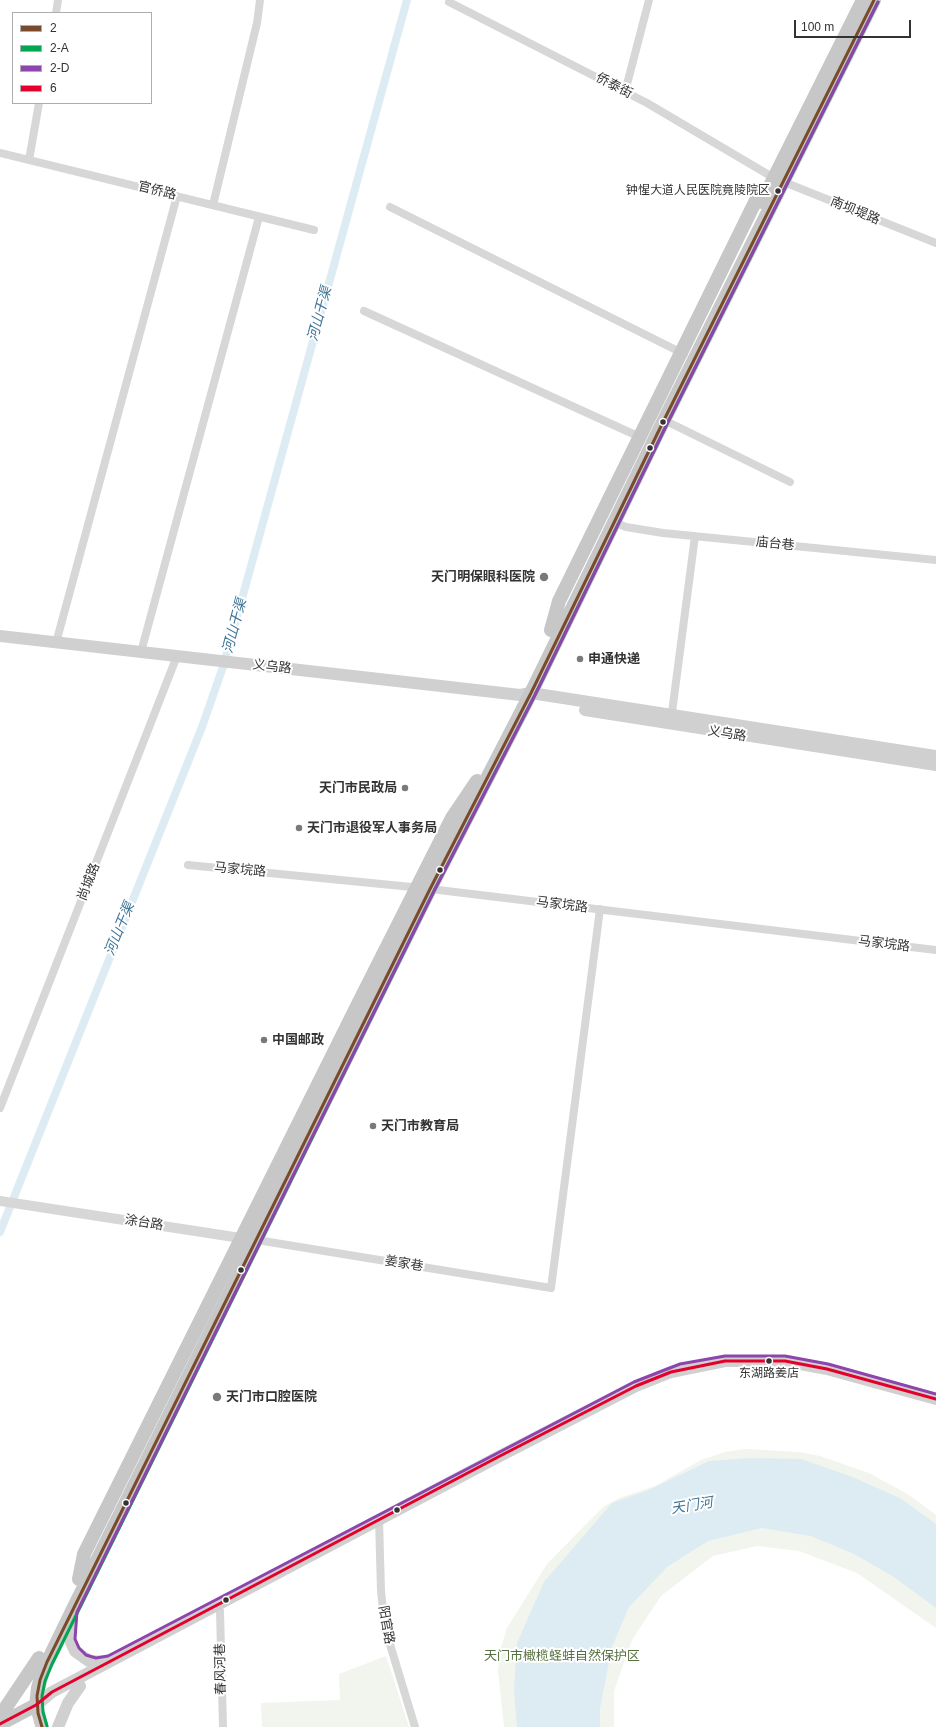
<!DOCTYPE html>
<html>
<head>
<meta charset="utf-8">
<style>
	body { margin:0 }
	#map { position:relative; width:936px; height:1727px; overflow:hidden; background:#fff; font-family:Helvetica,sans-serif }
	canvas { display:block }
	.legend { position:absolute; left:12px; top:12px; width:140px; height:92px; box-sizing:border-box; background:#fff; border:1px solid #adadad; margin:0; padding:5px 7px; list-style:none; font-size:12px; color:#333 }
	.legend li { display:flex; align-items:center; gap:8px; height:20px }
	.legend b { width:20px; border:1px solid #adadad }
	.scale { position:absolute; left:794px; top:20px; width:117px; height:18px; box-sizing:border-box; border:2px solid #333; border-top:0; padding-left:5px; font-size:12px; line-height:14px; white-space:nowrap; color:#333; -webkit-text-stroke:3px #fff; paint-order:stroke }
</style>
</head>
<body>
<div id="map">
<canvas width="936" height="1727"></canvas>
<ul class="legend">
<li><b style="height:5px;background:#7a4b2a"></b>2</li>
<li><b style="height:5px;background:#00a651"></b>2-A</li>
<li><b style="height:5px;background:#8e44ad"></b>2-D</li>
<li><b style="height:5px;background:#e4002b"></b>6</li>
</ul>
<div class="scale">100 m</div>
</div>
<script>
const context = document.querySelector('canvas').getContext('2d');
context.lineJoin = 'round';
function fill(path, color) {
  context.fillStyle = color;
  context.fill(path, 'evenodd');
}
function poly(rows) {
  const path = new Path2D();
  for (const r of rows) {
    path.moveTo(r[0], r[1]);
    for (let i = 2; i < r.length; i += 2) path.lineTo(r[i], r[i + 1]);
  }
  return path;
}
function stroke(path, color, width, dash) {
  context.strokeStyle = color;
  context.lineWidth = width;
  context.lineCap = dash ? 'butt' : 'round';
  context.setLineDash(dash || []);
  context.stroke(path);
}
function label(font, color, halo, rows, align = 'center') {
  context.font = font + ' Helvetica,"Noto Sans SC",sans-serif';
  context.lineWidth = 4;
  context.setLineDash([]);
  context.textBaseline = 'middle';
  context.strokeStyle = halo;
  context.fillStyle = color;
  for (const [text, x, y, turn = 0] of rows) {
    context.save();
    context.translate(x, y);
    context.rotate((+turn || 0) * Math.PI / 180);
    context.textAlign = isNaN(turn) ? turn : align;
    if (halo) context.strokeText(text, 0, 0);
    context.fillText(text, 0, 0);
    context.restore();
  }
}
fill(poly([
	[745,1449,799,1452,820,1456,869,1473,909,1495,936,1515,936,1628,857,1573,799,1551,757,1546,713,1556,661,1596,632,1640,614,1691,614,1727,504,1727,498,1671,500,1651,507,1628,547,1564,603,1507,619,1498,655,1486,701,1460,725,1452],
	[386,1656,409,1727,262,1727,261,1703,340,1700,339,1674]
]), '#f1f5ed');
fill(poly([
	[750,1458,801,1459,850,1476,900,1498,936,1524,936,1608,894,1577,854,1554,811,1536,762,1528,708,1541,667,1567,629,1607,612,1647,600,1708,600,1727,517,1727,514,1691,517,1643,544,1582,612,1503,649,1490,709,1461]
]), '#ddebf3');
stroke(poly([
	[0,1232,202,727,224,664,407,0]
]), '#ddebf3', 8);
stroke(poly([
	[449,2,647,103,774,178,936,243],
	[56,13,58,0],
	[625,92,649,0],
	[0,153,314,230],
	[29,160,39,103],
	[213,205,257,23,260,0],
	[390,207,684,354],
	[364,311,642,438],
	[664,420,790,482],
	[614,522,626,527,663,533,936,560],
	[56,643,177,196],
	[141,652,259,217],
	[671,720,695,536],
	[188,865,422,888,936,950],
	[0,1108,177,656],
	[257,1240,551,1288,600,909],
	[379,1519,381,1591,385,1628,415,1727],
	[220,1611,223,1727]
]), '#d7d7d7', 8);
stroke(poly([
	[0,1201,247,1239]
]), '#d7d7d7', 10);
stroke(poly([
	[0,636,520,695,531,693,936,756],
	[585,710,936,765],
	[71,1617,70,1640,75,1651,89,1661,107,1662],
	[36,1705,52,1692,498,1457,636,1386,671,1372,725,1361,785,1361,827,1369,936,1399],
	[58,1727,68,1703,80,1686]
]), '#d0d0d0', 12);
stroke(poly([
	[36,1705,42,1727]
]), '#cacaca', 13);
stroke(poly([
	[762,202,863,0],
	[551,630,559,601,761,190],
	[79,1579,84,1554,359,1002,452,818,477,781],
	[0,1716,39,1658],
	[0,1724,36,1705,38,1688,43,1671,72,1611,430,889,531,693,664,420,874,0]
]), '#c7c7c7', 14);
stroke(poly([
	[42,1727,38,1713,37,1696,40,1680,47,1662,430,889,531,693,664,420,874,0]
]), '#7a4b2a', 3);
stroke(poly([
	[47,1726,43,1712,42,1696,45,1681,52,1664,434,891,535,695,668,422,878,2]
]), '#00a651', 3);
stroke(poly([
	[878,2,668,422,535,695,434,891,77,1612,75,1639,79,1648,86,1655,96,1658,108,1656,634,1382,680,1364,725,1356,785,1356,828,1364,936,1394]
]), '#8e44ad', 3);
stroke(poly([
	[0,1724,36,1705,52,1692,498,1457,636,1386,671,1372,725,1361,785,1361,827,1369,936,1399]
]), '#e4002b', 3);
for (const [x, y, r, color] of [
	[778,191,3.5,"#333"],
	[663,422,3.5,"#333"],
	[650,448,3.5,"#333"],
	[544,577,5,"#7a7a7a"],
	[580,659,4,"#7a7a7a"],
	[405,788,4,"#7a7a7a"],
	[299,828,4,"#7a7a7a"],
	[440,870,3.5,"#333"],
	[264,1040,4,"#7a7a7a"],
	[373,1126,4,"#7a7a7a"],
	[241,1270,3.5,"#333"],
	[769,1361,3.5,"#333"],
	[217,1397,5,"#7a7a7a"],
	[126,1503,3.5,"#333"],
	[397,1510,3.5,"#333"],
	[226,1600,3.5,"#333"]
]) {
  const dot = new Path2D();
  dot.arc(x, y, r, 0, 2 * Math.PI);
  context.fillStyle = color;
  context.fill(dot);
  stroke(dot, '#fff', 1.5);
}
label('12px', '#333', '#fff', [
	["钟惺大道人民医院竟陵院区",770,191],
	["东湖路姜店",769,1374,"center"]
], 'right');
label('13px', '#333', '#fff', [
	["侨泰街",614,86,27],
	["官侨路",157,191,14],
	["南坝堤路",855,211,22],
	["庙台巷",775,544,6],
	["义乌路",272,667,6],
	["义乌路",727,734,9],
	["马家垸路",240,870,5],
	["尚城路",89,882,-69],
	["马家垸路",562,905,7],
	["马家垸路",884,944,7],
	["涂台路",144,1223,9],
	["姜家巷",404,1264,9],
	["阳官路",386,1625,80],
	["春风河巷",221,1669,-91]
]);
label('bold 13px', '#333', '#fff', [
	["天门明保眼科医院",535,577,"right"],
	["申通快递",588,659],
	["天门市民政局",397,788,"right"],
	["天门市退役军人事务局",307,828],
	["中国邮政",272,1040],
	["天门市教育局",381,1126],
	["天门市口腔医院",226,1397]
], 'left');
label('13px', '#56703f', '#fff', [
	["天门市橄榄蛏蚌自然保护区",562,1656]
]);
label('italic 14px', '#3f7597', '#fff', [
	["河山干渠",320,314,-75],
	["河山干渠",235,626,-75],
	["河山干渠",120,929,-68],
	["天门河",692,1506,-9]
]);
</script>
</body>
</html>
